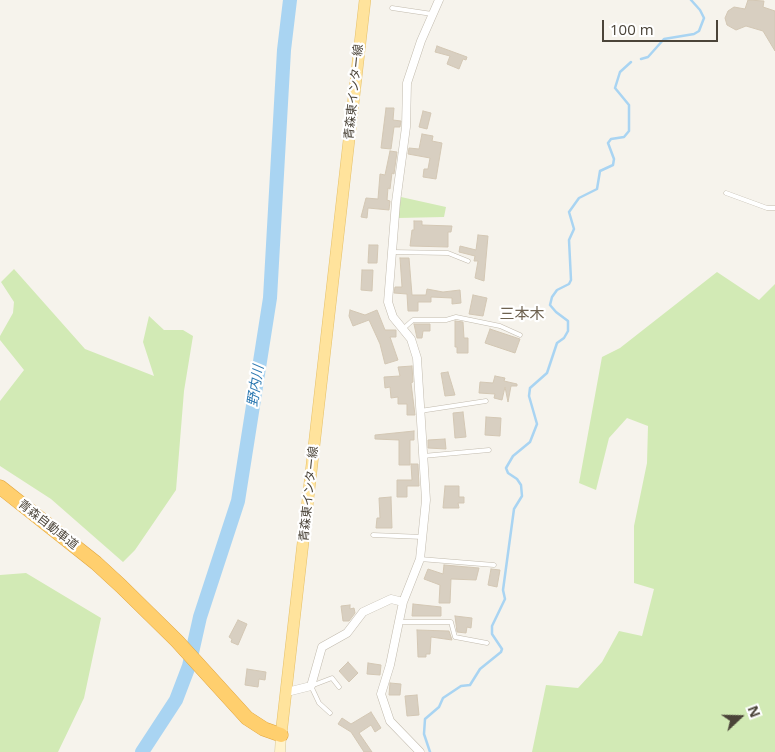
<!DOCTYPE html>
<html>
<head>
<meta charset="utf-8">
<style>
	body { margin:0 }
	#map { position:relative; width:775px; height:752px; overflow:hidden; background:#f6f3ec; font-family:"Open Sans",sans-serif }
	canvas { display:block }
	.north { position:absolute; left:715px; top:692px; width:50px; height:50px; -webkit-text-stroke:4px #fff; paint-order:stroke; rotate:69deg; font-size:14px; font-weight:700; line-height:20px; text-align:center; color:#4b4439 }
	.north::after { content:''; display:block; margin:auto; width:18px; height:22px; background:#4b4439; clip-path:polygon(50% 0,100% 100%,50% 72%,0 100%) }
	.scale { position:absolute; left:602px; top:20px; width:116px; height:22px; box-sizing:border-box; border:2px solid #4b4439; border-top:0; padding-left:6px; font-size:15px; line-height:18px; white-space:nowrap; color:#4b4439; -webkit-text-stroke:4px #fff; paint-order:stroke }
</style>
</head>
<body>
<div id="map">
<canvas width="775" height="752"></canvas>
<div class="north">N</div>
<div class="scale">100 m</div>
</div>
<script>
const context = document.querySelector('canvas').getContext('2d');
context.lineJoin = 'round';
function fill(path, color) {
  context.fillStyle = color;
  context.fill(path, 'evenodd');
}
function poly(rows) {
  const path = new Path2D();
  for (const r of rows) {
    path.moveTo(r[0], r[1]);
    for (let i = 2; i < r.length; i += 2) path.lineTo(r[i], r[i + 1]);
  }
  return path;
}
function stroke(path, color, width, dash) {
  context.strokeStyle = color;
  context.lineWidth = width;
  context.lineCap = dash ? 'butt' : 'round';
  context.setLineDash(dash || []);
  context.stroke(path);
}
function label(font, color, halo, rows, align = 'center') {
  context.font = font + ' "Open Sans","Noto Sans JP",sans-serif';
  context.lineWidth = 4.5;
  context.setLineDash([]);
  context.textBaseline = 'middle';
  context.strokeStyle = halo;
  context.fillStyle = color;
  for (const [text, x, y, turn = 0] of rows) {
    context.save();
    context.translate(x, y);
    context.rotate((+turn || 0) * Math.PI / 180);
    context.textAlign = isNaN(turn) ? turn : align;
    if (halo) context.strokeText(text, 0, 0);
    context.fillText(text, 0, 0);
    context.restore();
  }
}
fill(poly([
	[401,197,446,207,444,217,398,218],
	[14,269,85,349,154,376,143,342,149,316,164,330,183,330,193,336,184,391,176,490,135,550,123,562,51,499,0,466,0,401,24,370,0,340,0,336,13,313,14,302,1,282],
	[717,272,759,300,775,284,775,752,532,752,546,685,578,688,602,662,619,631,642,636,654,589,634,583,634,526,647,463,648,426,627,418,609,438,596,490,579,483,602,357,620,348],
	[26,573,101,618,84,698,58,752,0,752,0,575]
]), '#d2eab5');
stroke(poly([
	[641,59,648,57,664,39,694,34,699,31,704,18,700,10,691,0],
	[430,752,424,734,425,719,439,707,443,698,461,686,470,685,480,669,501,652,502,649,492,634,492,626,505,599,503,590,514,509,522,496,521,485,517,479,508,473,506,468,513,456,530,442,537,424,529,396,530,388,547,373,557,343,564,338,568,331,568,321,556,312,550,305,552,297,557,290,569,284,571,280,569,240,574,229,569,212,579,198,597,189,600,171,613,165,614,159,608,143,611,139,624,137,629,131,629,105,615,88,620,72,631,62]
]), '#a9d4f2', 2.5);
stroke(poly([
	[142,752,176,700,189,666,200,617,238,501,270,298,284,50,290,0]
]), '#a9d4f2', 14);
const building = poly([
	[748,0,764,1,763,7,775,11,775,51,763,31,746,26,736,30,727,25,725,18,728,11,734,7,745,9,748,0],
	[437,46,467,57,466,60,463,59,459,69,447,64,450,56,435,52,437,46],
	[386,108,394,108,393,120,401,121,400,127,394,127,391,149,381,148,386,108],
	[423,111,431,113,427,129,419,127,423,111],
	[422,134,433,136,432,141,442,143,436,179,423,177,424,169,428,169,430,158,408,154,409,148,419,149,422,134],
	[390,151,397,152,394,174,392,173,390,189,388,188,387,200,390,201,389,210,368,208,367,218,361,217,366,198,378,199,380,174,385,175,390,151],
	[414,221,422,221,422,225,452,226,451,232,448,232,448,247,410,246,412,230,414,230,414,221],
	[478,235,488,236,484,281,475,278,478,261,474,261,475,256,459,252,460,246,476,250,478,235],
	[369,245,378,245,377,263,368,263,369,245],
	[400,258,409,258,412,295,426,295,427,289,443,292,460,290,461,303,452,304,452,298,431,297,431,302,418,302,418,311,408,311,407,294,394,293,395,287,402,287,400,258],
	[362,270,373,270,372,291,361,290,362,270],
	[473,295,487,298,483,316,469,314,473,295],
	[350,310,365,315,377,310,385,330,396,330,396,337,390,337,398,360,385,364,380,344,369,320,353,326,349,316,350,310],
	[455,321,463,322,464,338,468,338,468,353,457,353,457,347,455,347,455,321],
	[414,324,430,324,430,331,423,331,422,338,417,338,414,324],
	[490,329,520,339,515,353,485,343,490,329],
	[412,366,413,382,411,383,415,415,407,415,407,404,398,404,398,397,391,398,390,387,385,388,384,377,400,376,398,367,412,366],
	[448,372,455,395,445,396,441,373,448,372],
	[495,376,505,378,504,381,517,384,517,386,511,386,508,402,505,387,502,400,494,398,495,394,479,393,480,382,493,383,495,376],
	[463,412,466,437,455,438,453,413,463,412],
	[486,417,501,418,500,436,485,435,486,417],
	[414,431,414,440,410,440,410,465,399,465,399,440,375,439,375,435,414,431],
	[445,439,446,449,428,448,428,440,445,439],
	[411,464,418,464,419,486,407,486,407,497,397,497,397,480,412,480,411,464],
	[445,486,459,486,459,497,464,497,464,503,458,503,459,508,443,508,445,486],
	[391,497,392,528,376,528,377,518,380,518,379,498,391,497],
	[444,565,479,568,476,580,451,579,450,603,439,603,440,585,424,579,428,569,443,574,444,565],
	[491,569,500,570,497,587,488,585,491,569],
	[413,604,441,607,441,616,412,616,413,604],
	[350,605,350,609,354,608,355,613,349,621,343,621,341,606,350,605],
	[455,616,472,618,471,628,467,627,466,633,457,632,455,616],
	[238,620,247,624,238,645,231,642,232,639,229,637,238,620],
	[417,630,449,631,452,640,431,637,430,654,426,654,426,657,418,657,417,630],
	[348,662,358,673,349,682,339,671,348,662],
	[368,663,381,665,380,675,367,674,368,663],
	[247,669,266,672,265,680,259,679,258,687,245,685,247,669],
	[390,683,401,684,400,695,389,695,390,683],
	[417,695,419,715,407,716,405,696,417,695],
	[371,712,381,728,375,732,371,725,359,733,372,752,364,752,351,732,338,724,342,718,351,724,371,712]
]);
fill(building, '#d8cfc1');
stroke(building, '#d3c7b4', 1);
const service = poly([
	[392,8,432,14],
	[726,193,767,208,775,208],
	[392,252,448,253,468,261],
	[404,328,413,320,446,320,456,317,500,326,520,335],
	[420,411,486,401],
	[423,456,489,450],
	[373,535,423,537],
	[420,559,494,565],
	[400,622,451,622,455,637,487,643],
	[330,713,319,703,311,686,332,678,339,687]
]);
const minor = poly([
	[287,692,311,686,322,647,347,633,363,612,391,599,403,602],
	[420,752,390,721,381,694,390,665,403,602,420,559,426,500,417,358,411,339,393,317,388,302,396,202,406,127,407,83,421,41,439,0]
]);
const secondary = poly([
	[280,752,281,735]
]);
const primary = poly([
	[281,735,365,0]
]);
const motorway = poly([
	[0,487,96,563,121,586,177,641,247,718,264,729,281,735]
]);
stroke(service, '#c2bbae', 5);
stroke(minor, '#c2bbae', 9);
stroke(secondary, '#d6c79b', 11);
stroke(primary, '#e6c16a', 12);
stroke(motorway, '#e0a43c', 15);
stroke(service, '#fff', 4);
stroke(minor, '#fff', 8);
stroke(secondary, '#fff3cd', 10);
stroke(primary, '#ffe39c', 11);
stroke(motorway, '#ffcf6e', 14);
label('12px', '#4b4439', '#fff', [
	["青森東インター線",354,92,-84],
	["青森東インター線",309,494,-84],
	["青森自動車道",48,525,38]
]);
label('italic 14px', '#2e7ab2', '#fff', [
	["野内川",256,386,-81]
]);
label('15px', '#6e6250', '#fff', [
	["三本木",522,315]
]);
</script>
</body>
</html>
